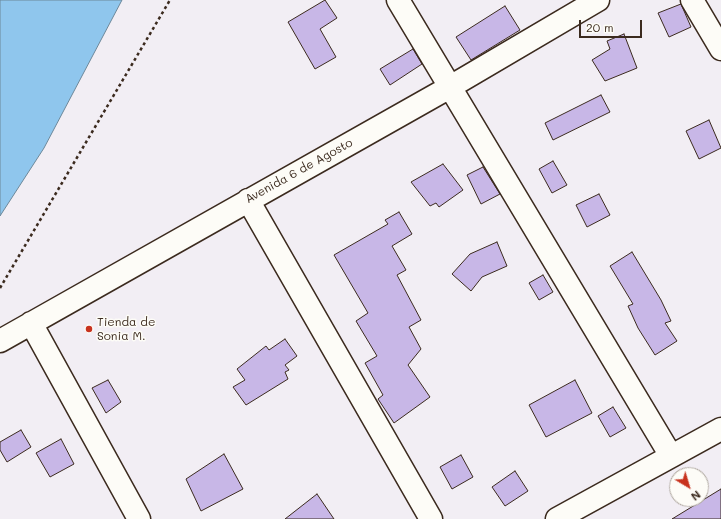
<!DOCTYPE html>
<html>
<head>
<meta charset="utf-8">
<style>
	body { margin:0 }
	#map { position:relative; width:721px; height:519px; overflow:hidden; background:#f2eef4; font-family:Mali,sans-serif }
	canvas { display:block }
	.north { position:absolute; left:669px; top:467px; width:40px; height:40px; box-sizing:border-box; background:#fdfcf7; border:1px solid #afa8a0; border-radius:50%; rotate:142deg; font-size:11px; font-weight:700; line-height:16px; text-align:center; color:#3b2a1e }
	.north::after { content:''; display:block; margin:auto; width:14px; height:18px; background:#c8321e; clip-path:polygon(50% 0,100% 100%,50% 72%,0 100%) }
	.scale { position:absolute; left:579px; top:20px; width:63px; height:18px; box-sizing:border-box; border:2px solid #3b2a1e; border-top:0; padding-left:5px; font-size:12px; line-height:14px; white-space:nowrap; color:#3b2a1e; -webkit-text-stroke:3px #fdfcf7; paint-order:stroke }
</style>
</head>
<body>
<div id="map">
<canvas width="721" height="519"></canvas>
<div class="north">N</div>
<div class="scale">20 m</div>
</div>
<script>
const context = document.querySelector('canvas').getContext('2d');
context.lineJoin = 'round';
function fill(path, color) {
  context.fillStyle = color;
  context.fill(path, 'evenodd');
}
function poly(rows) {
  const path = new Path2D();
  for (const r of rows) {
    path.moveTo(r[0], r[1]);
    for (let i = 2; i < r.length; i += 2) path.lineTo(r[i], r[i + 1]);
  }
  return path;
}
function stroke(path, color, width, dash) {
  context.strokeStyle = color;
  context.lineWidth = width;
  context.lineCap = dash ? 'butt' : 'round';
  context.setLineDash(dash || []);
  context.stroke(path);
}
function label(font, color, halo, rows, align = 'center') {
  context.font = font + ' Mali,sans-serif';
  context.lineWidth = 3;
  context.setLineDash([]);
  context.textBaseline = 'middle';
  context.strokeStyle = halo;
  context.fillStyle = color;
  for (const [text, x, y, turn = 0] of rows) {
    context.save();
    context.translate(x, y);
    context.rotate((+turn || 0) * Math.PI / 180);
    context.textAlign = isNaN(turn) ? turn : align;
    if (halo) context.strokeText(text, 0, 0);
    context.fillText(text, 0, 0);
    context.restore();
  }
}
const water = poly([
	[0,0,122,0,44,148,0,216,0,0]
]);
fill(water, '#8fc6ed');
stroke(water, '#6d889a', 1);
const building = poly([
	[325,0,337,18,320,29,336,57,315,69,288,22,325,0],
	[681,4,691,27,669,37,658,13,681,4],
	[505,6,520,30,471,60,456,37,505,6],
	[624,34,637,68,605,81,592,60,610,49,607,41,624,34],
	[413,49,422,64,390,85,380,69,413,49],
	[601,95,610,112,553,140,545,123,601,95],
	[709,120,721,148,699,159,686,131,709,120],
	[553,161,567,185,552,193,539,169,553,161],
	[443,164,463,190,439,207,436,203,430,206,411,182,443,164],
	[483,167,500,194,481,204,467,175,483,167],
	[599,194,610,215,587,227,576,205,599,194],
	[399,212,412,234,392,246,406,270,397,275,421,320,409,327,421,349,408,365,430,397,394,423,378,399,383,395,365,363,377,356,356,321,368,313,334,255,388,224,385,220,399,212],
	[497,242,507,266,482,277,471,291,452,274,470,254,497,242],
	[632,252,661,300,671,321,665,323,677,341,655,355,638,328,628,306,633,304,610,266,632,252],
	[543,275,553,292,539,300,529,283,543,275],
	[285,339,297,356,285,365,289,370,285,372,288,379,246,405,233,387,245,380,237,369,266,346,269,350,285,339],
	[108,380,121,402,106,413,92,388,108,380],
	[575,380,592,413,546,437,529,405,575,380],
	[613,407,626,428,610,437,598,416,613,407],
	[21,430,31,447,7,462,0,450,0,442,21,430],
	[61,439,74,464,50,477,36,453,61,439],
	[224,454,243,489,201,511,186,479,224,454],
	[461,455,473,477,452,489,440,467,461,455],
	[515,471,528,491,505,506,492,487,515,471],
	[721,489,721,519,672,519,721,489],
	[317,494,334,519,285,519,317,494]
]);
fill(building, '#c8b7e7');
stroke(building, '#3b2a1e', 1);
const minor = poly([
	[398,0,671,456],
	[692,0,721,49],
	[248,200,431,519],
	[31,323,139,519],
	[0,341,450,87,598,0],
	[557,519,721,429]
]);
stroke(minor, '#3b2a1e', 25);
stroke(poly([
	[0,288,170,0]
]), '#3b2a1e', 2.5, [3, 3]);
stroke(minor, '#fdfcf7', 22);
for (const [x, y, r, color] of [
	[89,329,4,"#c8321e"]
]) {
  const dot = new Path2D();
  dot.arc(x, y, r, 0, 2 * Math.PI);
  context.fillStyle = color;
  context.fill(dot);
  stroke(dot, '#fdfcf7', 1.5);
}
label('12px', '#3b2a1e', '#fdfcf7', [
	["Avenida 6 de Agosto",299,171,-29]
]);
label('12px', '#3b2a1e', '#fdfcf7', [
	["Tienda de",97,322],
	["Sonia M.",97,336]
], 'left');
</script>
</body>
</html>
